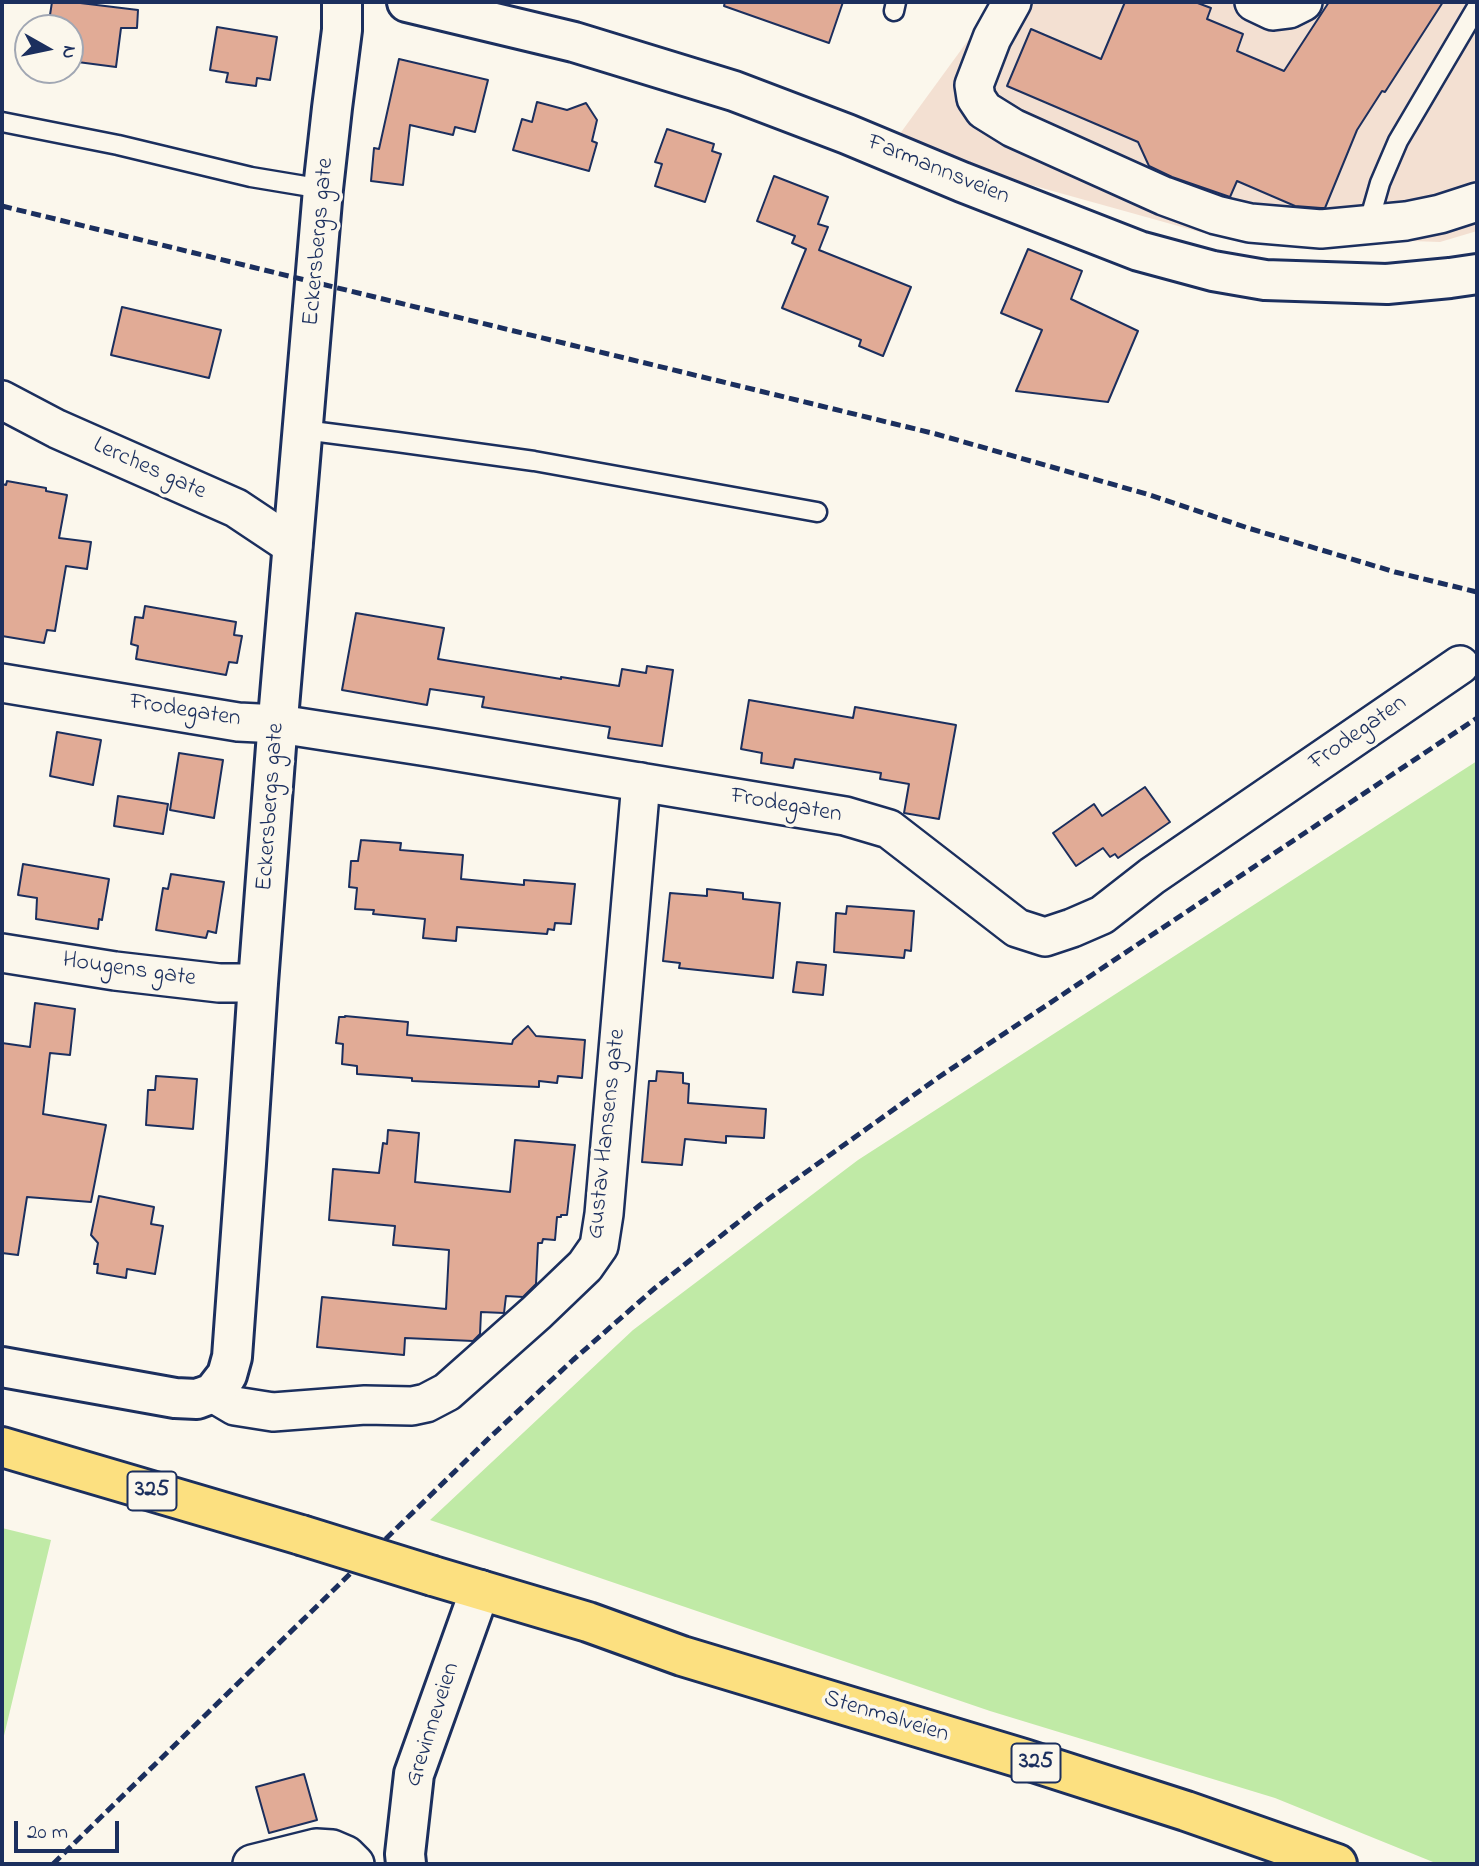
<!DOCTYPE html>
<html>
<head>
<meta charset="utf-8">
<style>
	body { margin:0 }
	#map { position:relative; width:1479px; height:1866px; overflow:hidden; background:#fbf7ec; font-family:"Indie Flower",sans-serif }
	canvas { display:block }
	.frame { position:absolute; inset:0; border:4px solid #1b2f5e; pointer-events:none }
	.north { position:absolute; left:14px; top:14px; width:70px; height:70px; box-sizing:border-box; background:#fbf7ec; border:2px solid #a1a7b3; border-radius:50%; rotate:99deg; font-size:19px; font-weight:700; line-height:28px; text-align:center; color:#1b2f5e }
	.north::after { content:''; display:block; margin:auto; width:24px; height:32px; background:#1b2f5e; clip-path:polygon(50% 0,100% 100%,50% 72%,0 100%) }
	.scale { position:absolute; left:14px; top:1821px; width:105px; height:32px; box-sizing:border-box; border:4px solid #1b2f5e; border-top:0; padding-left:9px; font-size:21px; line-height:24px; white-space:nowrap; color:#1b2f5e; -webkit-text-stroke:5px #fbf7ec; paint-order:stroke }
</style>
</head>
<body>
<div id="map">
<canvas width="1479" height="1866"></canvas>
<div class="frame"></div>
<div class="north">N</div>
<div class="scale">20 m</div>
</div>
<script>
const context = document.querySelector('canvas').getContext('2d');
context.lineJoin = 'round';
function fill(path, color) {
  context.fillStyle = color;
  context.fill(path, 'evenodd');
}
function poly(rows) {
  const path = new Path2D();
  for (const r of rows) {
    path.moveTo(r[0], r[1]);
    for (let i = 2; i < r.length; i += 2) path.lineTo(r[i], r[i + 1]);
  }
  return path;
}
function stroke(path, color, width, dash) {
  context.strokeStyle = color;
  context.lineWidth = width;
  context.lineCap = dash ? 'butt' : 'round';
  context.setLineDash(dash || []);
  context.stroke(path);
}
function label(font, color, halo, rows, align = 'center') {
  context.font = font + ' "Indie Flower",sans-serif';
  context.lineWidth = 7;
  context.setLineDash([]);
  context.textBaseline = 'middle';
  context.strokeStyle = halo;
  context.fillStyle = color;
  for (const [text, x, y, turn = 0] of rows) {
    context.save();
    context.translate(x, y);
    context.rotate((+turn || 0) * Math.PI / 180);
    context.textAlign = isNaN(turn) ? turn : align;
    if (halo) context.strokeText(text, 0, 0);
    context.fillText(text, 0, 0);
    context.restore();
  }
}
fill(poly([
	[996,2,1477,2,1477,231,1440,242,1207,234,891,146]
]), '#f3e0d2');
fill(poly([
	[1477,761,1477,1864,1438,1864,1275,1798,990,1711,430,1520,633,1330,858,1160],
	[2,1528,51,1540,2,1744]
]), '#c0eaa6');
const building = poly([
	[52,2,72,2,138,10,137,28,121,28,116,67,70,61,70,28,48,28,52,2],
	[725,2,843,2,829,43,724,6,725,2],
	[1125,2,1195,2,1211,8,1207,19,1243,34,1237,51,1284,71,1329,2,1443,2,1385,92,1382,91,1357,130,1325,208,1321,208,1295,206,1237,181,1230,197,1172,177,1149,166,1138,142,1007,86,1031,29,1101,59,1125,2],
	[217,27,277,37,270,80,257,78,256,86,226,82,228,73,210,70,217,27],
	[399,59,488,80,475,132,455,127,453,135,410,125,403,185,371,181,374,148,379,149,399,59],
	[537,102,567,110,586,103,597,120,592,141,597,143,589,171,513,150,522,119,532,122,537,102],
	[667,129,714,144,712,151,721,154,705,202,655,186,662,164,655,162,667,129],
	[774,176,828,197,818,224,828,227,819,250,911,287,883,356,859,346,861,340,782,308,806,249,792,243,795,236,757,221,774,176],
	[1028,249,1082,271,1071,299,1138,331,1108,402,1016,391,1042,330,1001,313,1028,249],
	[122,307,221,330,209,378,111,355,122,307],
	[7,481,46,488,46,491,67,495,59,538,91,542,87,569,66,566,55,631,47,630,44,643,2,636,2,484,6,485,7,481],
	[145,606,236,622,234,635,242,636,237,663,229,662,226,675,136,659,138,646,131,644,135,617,143,618,145,606],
	[356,613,444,628,438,659,561,679,561,677,619,686,622,669,646,673,647,666,673,670,662,746,608,738,610,727,482,707,484,697,430,689,427,705,342,690,356,613],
	[749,700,853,718,855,707,956,725,939,819,904,813,909,784,880,779,881,773,795,759,793,768,761,763,762,753,741,749,749,700],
	[57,732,101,740,93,785,50,776,57,732],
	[179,753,223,760,214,818,170,810,179,753],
	[1145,787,1170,822,1118,858,1115,854,1110,857,1103,848,1076,866,1053,833,1094,804,1102,816,1145,787],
	[118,796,168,804,163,834,114,826,118,796],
	[361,840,401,843,400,850,463,855,461,879,524,885,524,880,575,884,571,924,555,923,554,930,548,929,547,934,457,927,456,941,423,938,425,919,373,914,374,910,355,909,357,888,349,887,351,861,358,861,361,840],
	[23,864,109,879,102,920,99,919,98,929,36,919,37,898,18,895,23,864],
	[171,874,224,882,216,933,208,931,206,938,156,930,163,888,168,889,171,874],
	[707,889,743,893,743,899,780,903,773,978,679,968,680,963,663,961,670,893,707,896,707,889],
	[847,906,914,911,911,951,905,950,904,958,834,952,836,913,846,914,847,906],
	[797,962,826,965,823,995,793,992,797,962],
	[35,1003,75,1009,70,1055,50,1053,43,1114,106,1125,91,1202,27,1197,18,1255,2,1253,2,1043,30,1047,35,1003],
	[345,1016,408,1022,407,1035,512,1044,513,1040,528,1026,536,1036,585,1040,582,1078,558,1076,557,1083,539,1081,539,1087,412,1081,412,1078,357,1074,357,1066,342,1064,343,1044,336,1043,339,1017,345,1017,345,1016],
	[657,1071,683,1073,683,1083,689,1084,688,1103,766,1109,764,1138,726,1136,726,1143,685,1139,682,1165,642,1162,649,1081,656,1081,657,1071],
	[156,1076,197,1079,193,1129,146,1125,148,1090,155,1090,156,1076],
	[388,1130,419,1133,415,1182,510,1192,515,1140,575,1145,567,1215,561,1215,561,1217,557,1217,555,1240,543,1239,542,1243,538,1243,536,1284,523,1297,506,1296,504,1313,481,1312,480,1334,473,1341,405,1338,404,1355,317,1347,322,1297,446,1309,449,1250,393,1245,395,1226,329,1220,333,1169,379,1173,383,1143,387,1144,388,1130],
	[99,1196,154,1207,151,1224,163,1226,155,1274,127,1269,126,1278,97,1273,98,1264,94,1264,98,1243,91,1235,99,1196],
	[304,1774,317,1820,269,1833,256,1787,304,1774]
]);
fill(building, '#e1ab96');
stroke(building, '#1b2f5e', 2);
const lane = poly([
	[894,11,896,2],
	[2,122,118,145,251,177,323,189],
	[1368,225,1380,183,1398,141,1477,7],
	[304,430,397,442,534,461,817,512]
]);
const street = poly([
	[1012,2,992,38,974,85,976,98,984,110,1013,128,1164,196,1216,215,1250,223,1321,229,1406,221,1440,214,1477,202],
	[1254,2,1273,11,1289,9,1303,2],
	[2,400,57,429,236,508,293,546],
	[2,683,238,722,279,724,434,748,845,816,889,829,1017,928,1045,937,1072,928,1102,915,1152,876,1460,665],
	[2,953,115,971,219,983,258,983],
	[213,1393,235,1406,273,1412,365,1405,412,1406,426,1403,447,1392,536,1313,585,1266,599,1246,604,1214,641,782],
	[252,1864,316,1848,332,1849,346,1855,355,1864]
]);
const secondary = poly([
	[407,2,574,42,734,91,847,134,962,182,1139,251,1213,271,1265,280,1387,284,1450,278,1477,274],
	[2,1367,175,1398,197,1399,213,1393,227,1375,232,1357,246,1164,258,983,279,707,323,189,332,108,342,30,342,2],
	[406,1864,405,1854,414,1774,480,1590]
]);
const primary = poly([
	[2,1447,301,1535],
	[433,1576,588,1622,682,1656,1024,1759,1186,1811,1337,1864]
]);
stroke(lane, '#1b2f5e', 23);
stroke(street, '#1b2f5e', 42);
stroke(secondary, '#1b2f5e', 44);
stroke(primary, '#1b2f5e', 44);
stroke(lane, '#fbf7ec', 18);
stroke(street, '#fbf7ec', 37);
stroke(secondary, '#fbf7ec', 38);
stroke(primary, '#fce080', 38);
stroke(poly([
	[2,206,936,434,1150,495,1248,528,1395,572,1477,592],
	[53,1864,487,1440,573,1360,655,1288,760,1205,939,1077,1477,718]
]), '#1b2f5e', 5, [10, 5]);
const primaryBridge = poly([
	[301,1535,433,1576]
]);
stroke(primaryBridge, '#1b2f5e', 44, []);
stroke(primaryBridge, '#fce080', 38);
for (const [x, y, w] of [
	[152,1491,49],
	[1036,1763,49]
]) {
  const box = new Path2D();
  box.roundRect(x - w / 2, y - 19.5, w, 39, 5);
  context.fillStyle = '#fbf7ec';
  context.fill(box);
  stroke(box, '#1b2f5e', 2);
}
label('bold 23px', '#1b2f5e', null, [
	["325",152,1491],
	["325",1036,1763]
]);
label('24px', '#1b2f5e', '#fbf7ec', [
	["Farmannsveien",938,171,22],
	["Eckersbergs gate",320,242,-85],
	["Lerches gate",149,470,24],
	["Frodegaten",185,712,9],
	["Frodegaten",1359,734,-35],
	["Eckersbergs gate",272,807,-86],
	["Frodegaten",786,807,10],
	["Hougens gate",129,971,8],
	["Gustav Hansens gate",608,1134,-84],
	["Stenmalveien",886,1718,17],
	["Grevinneveien",434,1725,-72]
]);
</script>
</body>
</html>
